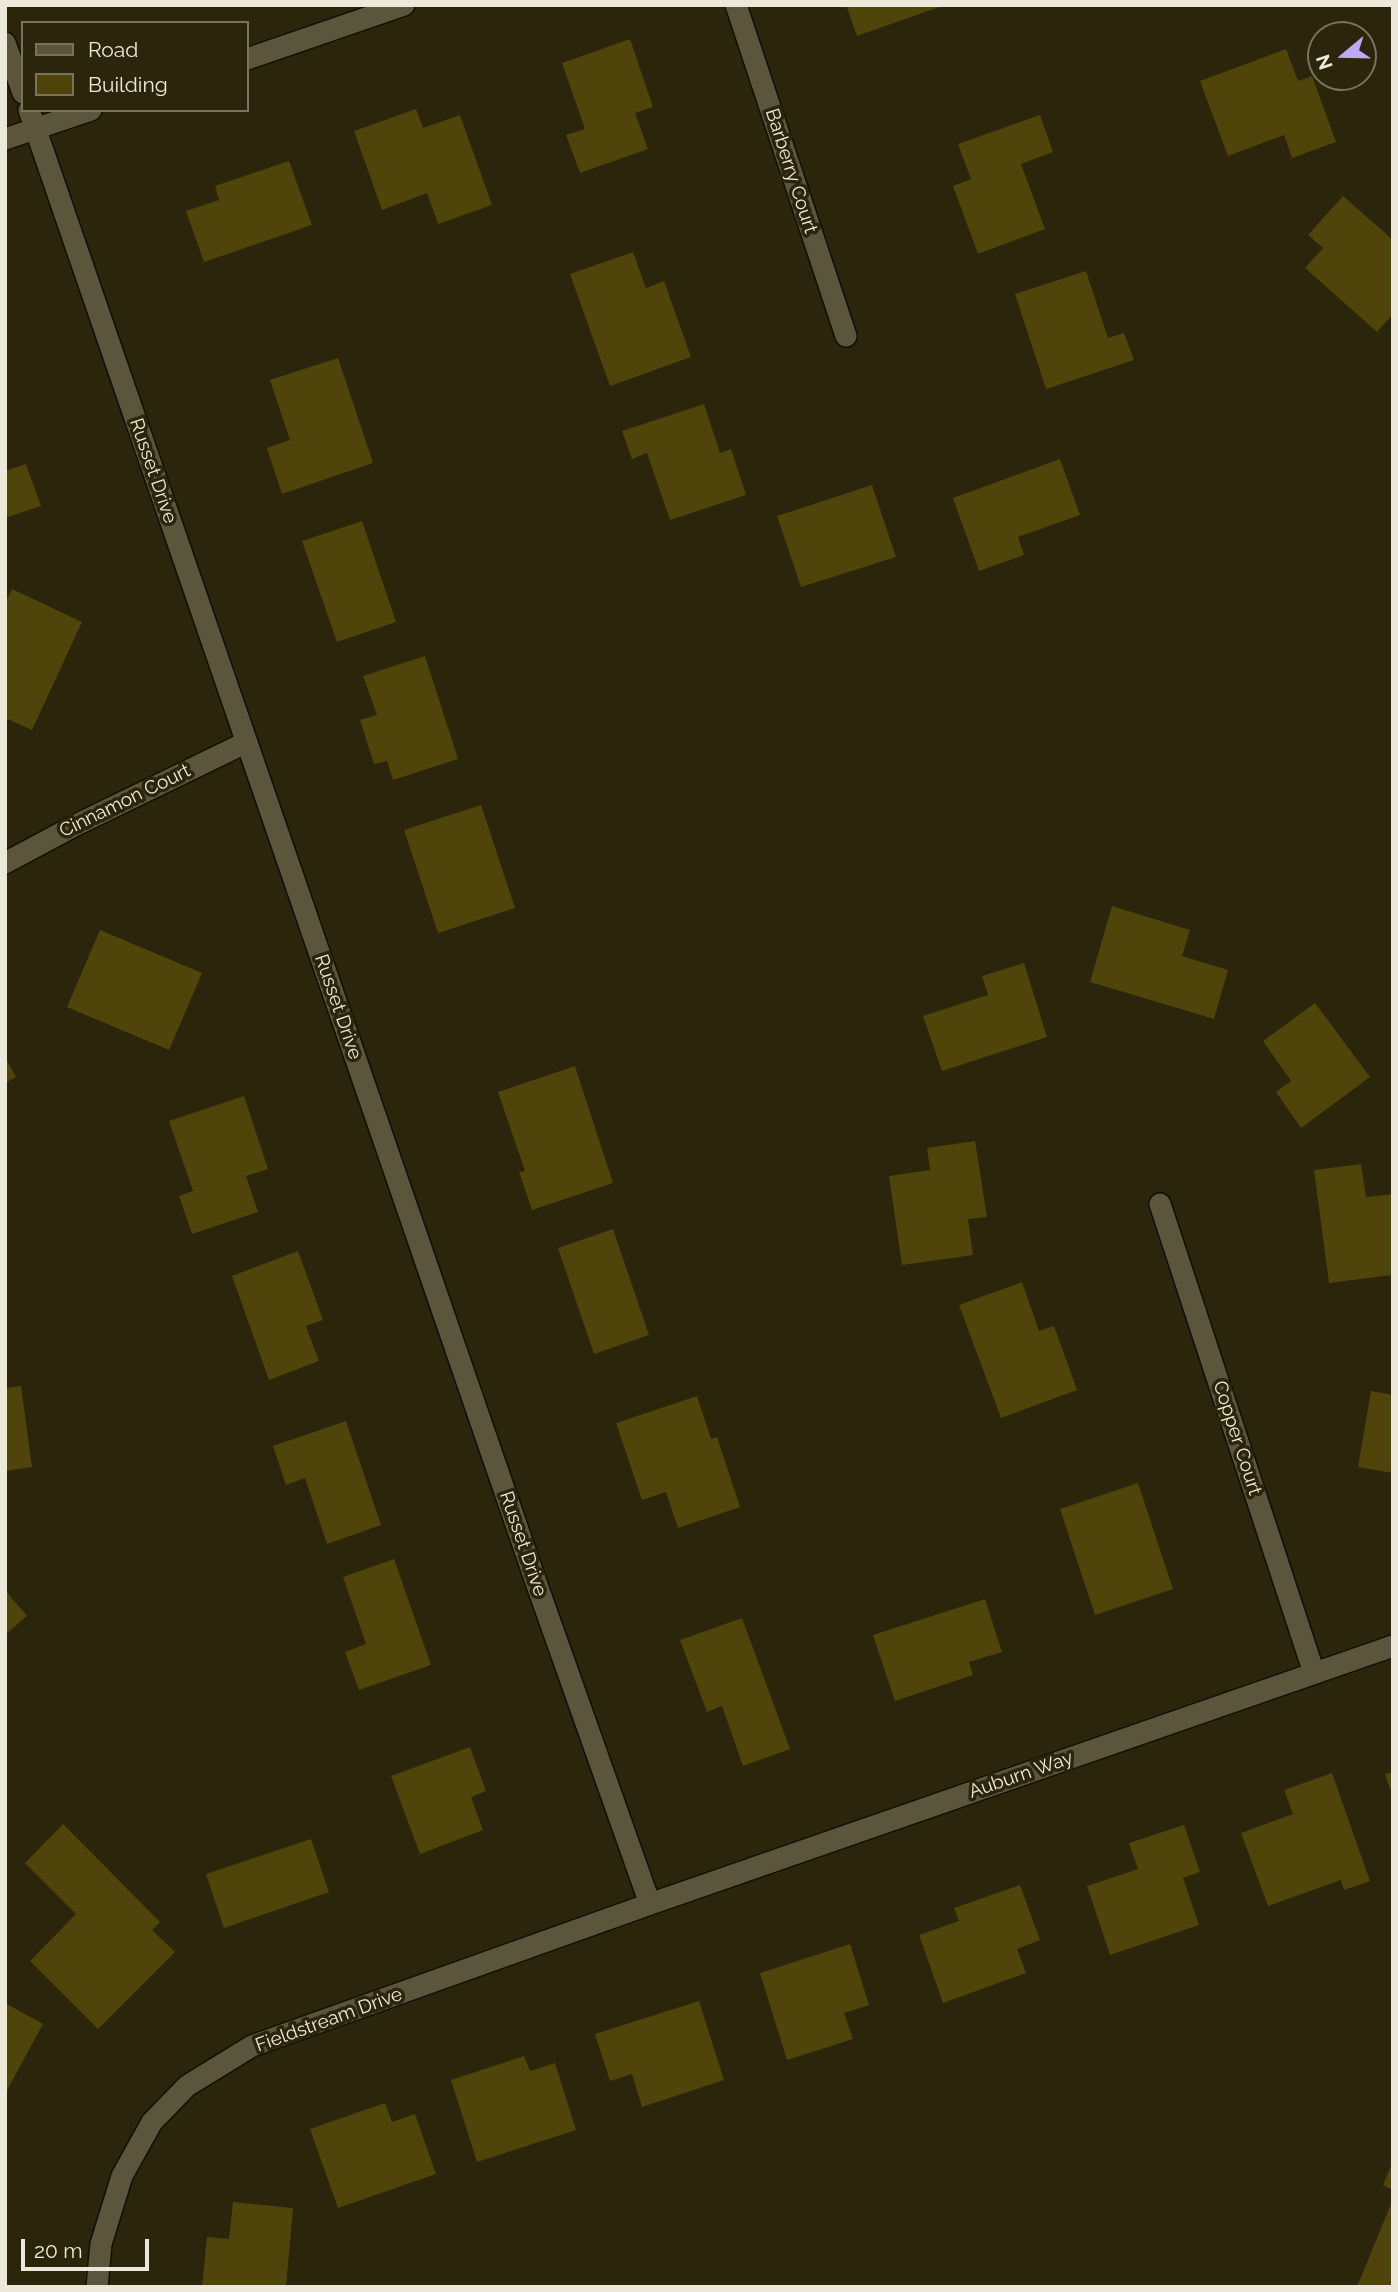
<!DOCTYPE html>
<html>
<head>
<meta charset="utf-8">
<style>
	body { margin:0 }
	#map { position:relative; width:1398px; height:2292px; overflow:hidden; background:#2b250b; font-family:Raleway,sans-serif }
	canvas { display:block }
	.frame { position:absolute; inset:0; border:7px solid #ece9da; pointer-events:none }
	.legend { position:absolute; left:21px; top:21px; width:228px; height:91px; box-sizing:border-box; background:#2b250b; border:2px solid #78735e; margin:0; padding:9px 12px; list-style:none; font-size:21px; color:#ece9da }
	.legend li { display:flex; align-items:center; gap:14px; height:35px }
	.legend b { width:35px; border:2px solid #78735e }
	.north { position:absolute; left:1307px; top:21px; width:70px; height:70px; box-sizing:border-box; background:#2b250b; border:2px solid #78735e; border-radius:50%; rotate:251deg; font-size:19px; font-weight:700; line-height:28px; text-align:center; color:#ece9da }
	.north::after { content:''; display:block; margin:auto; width:24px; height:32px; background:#bda9f5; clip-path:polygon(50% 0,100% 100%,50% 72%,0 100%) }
	.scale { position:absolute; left:21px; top:2239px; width:128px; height:32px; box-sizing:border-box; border:4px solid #ece9da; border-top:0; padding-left:9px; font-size:21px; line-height:24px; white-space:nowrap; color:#ece9da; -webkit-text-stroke:5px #2b250b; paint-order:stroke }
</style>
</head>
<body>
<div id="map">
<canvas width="1398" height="2292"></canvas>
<div class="frame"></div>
<ul class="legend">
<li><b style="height:9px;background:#5b563b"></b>Road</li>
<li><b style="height:19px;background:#4f440a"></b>Building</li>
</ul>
<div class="north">N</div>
<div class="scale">20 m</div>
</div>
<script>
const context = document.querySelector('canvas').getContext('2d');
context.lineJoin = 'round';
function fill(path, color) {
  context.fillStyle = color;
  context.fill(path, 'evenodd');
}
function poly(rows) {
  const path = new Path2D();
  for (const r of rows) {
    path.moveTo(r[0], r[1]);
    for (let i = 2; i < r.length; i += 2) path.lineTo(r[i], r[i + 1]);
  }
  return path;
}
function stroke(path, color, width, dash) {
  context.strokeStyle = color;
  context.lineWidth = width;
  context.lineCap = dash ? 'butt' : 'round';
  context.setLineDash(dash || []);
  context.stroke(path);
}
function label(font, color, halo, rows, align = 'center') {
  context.font = font + ' Raleway,sans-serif';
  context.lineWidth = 7;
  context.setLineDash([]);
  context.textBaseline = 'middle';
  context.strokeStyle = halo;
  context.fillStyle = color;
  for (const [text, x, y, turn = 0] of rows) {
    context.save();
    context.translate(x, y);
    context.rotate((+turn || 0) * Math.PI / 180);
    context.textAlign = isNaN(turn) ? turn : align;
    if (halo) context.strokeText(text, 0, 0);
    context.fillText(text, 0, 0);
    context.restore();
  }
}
fill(poly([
	[846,5,942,5,942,6,857,36],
	[630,39,653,107,635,113,648,149,580,173,566,135,585,129,562,63],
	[1286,49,1298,81,1312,76,1336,142,1292,158,1284,135,1228,156,1200,81],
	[416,109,423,128,460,115,492,205,438,224,427,193,382,210,354,131],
	[1040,115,1053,152,1021,164,1045,229,978,254,953,186,971,179,958,144],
	[289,161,312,225,204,262,186,211,219,200,215,186],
	[1343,196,1393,240,1393,314,1377,332,1305,268,1323,248,1308,235],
	[633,252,646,288,664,281,691,357,610,386,570,274],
	[1086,271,1108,338,1124,333,1134,360,1046,389,1015,294],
	[338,358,373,463,282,494,267,448,290,440,270,380],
	[704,404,720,453,731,449,746,495,670,520,647,453,632,459,622,431],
	[1060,459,1080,515,1018,537,1024,555,979,571,953,498],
	[26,464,41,506,5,518,5,471],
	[872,485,896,557,801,587,777,516],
	[362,521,396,622,337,642,302,541],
	[12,589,82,622,32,730,5,718,5,604],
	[425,656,458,759,393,780,387,761,374,764,360,720,377,715,363,676],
	[481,805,515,908,438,933,404,830],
	[1112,906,1190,930,1182,956,1228,970,1214,1019,1090,982],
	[100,930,202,973,169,1050,67,1007],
	[1024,963,1047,1037,942,1071,923,1016,988,995,982,976],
	[1315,1003,1370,1077,1301,1128,1276,1092,1291,1081,1263,1041],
	[5,1057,16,1077,5,1083],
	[575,1066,613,1183,532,1210,519,1172,525,1171,498,1092],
	[244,1096,268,1169,246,1176,258,1212,192,1234,179,1196,193,1191,169,1121],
	[975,1141,987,1217,968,1219,973,1255,902,1265,889,1176,930,1170,927,1148],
	[1361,1164,1366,1197,1393,1194,1393,1275,1329,1283,1314,1170],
	[613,1229,649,1335,594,1354,558,1248],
	[298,1251,323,1320,306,1326,319,1361,269,1380,232,1276],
	[1022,1282,1039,1331,1054,1326,1077,1390,1001,1418,959,1305],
	[21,1386,32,1467,5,1471,5,1388],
	[1371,1391,1393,1395,1393,1473,1358,1467],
	[697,1396,711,1439,717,1437,740,1507,678,1528,666,1492,642,1500,616,1423],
	[346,1421,381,1525,327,1544,305,1478,286,1485,273,1446],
	[1138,1483,1173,1589,1095,1615,1060,1509],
	[394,1559,431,1665,359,1690,345,1652,366,1644,343,1577],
	[5,1590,27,1616,5,1635],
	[985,1599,1002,1652,969,1662,973,1675,895,1701,873,1635],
	[742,1618,790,1749,743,1766,722,1706,707,1712,680,1640],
	[470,1747,486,1791,471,1797,483,1830,420,1854,391,1776],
	[1393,1772,1393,1794,1392,1794,1385,1774],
	[1332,1773,1370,1881,1344,1890,1341,1880,1268,1906,1241,1833,1293,1814,1284,1790],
	[63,1824,160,1922,152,1930,175,1952,98,2029,30,1961,76,1914,25,1863],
	[1184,1825,1200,1872,1183,1878,1199,1925,1110,1955,1087,1886,1138,1869,1129,1843],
	[311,1839,329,1892,224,1928,206,1874],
	[1020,1885,1040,1940,1017,1949,1026,1973,943,2003,919,1935,959,1921,954,1908],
	[850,1944,869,2005,844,2013,853,2039,787,2060,760,1973],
	[699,2001,724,2080,642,2107,632,2074,610,2081,595,2034],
	[5,2003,43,2024,5,2094],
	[524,2056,530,2071,555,2063,576,2130,477,2162,451,2080],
	[385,2103,392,2122,415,2114,436,2174,338,2208,310,2129],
	[1393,2161,1393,2190,1383,2185],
	[1393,2199,1393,2287,1357,2287],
	[233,2202,293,2208,286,2287,202,2287,207,2237,229,2239]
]), '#4f440a');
const street = poly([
	[736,5,846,336],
	[5,43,23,93],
	[247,59,404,5],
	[29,110,537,1585,650,1904],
	[5,139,91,110],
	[5,863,76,825,247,742],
	[1160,1204,1314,1673],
	[97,2287,101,2244,122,2176,152,2122,187,2086,252,2046,650,1904,1393,1646]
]);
stroke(street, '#130e00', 24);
stroke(street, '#5b563b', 21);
label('19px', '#ece9da', '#2b250b', [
	["Barberry Court",791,171,72],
	["Russet Drive",153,471,71],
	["Cinnamon Court",125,801,-26],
	["Russet Drive",338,1007,71],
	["Copper Court",1237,1438,72],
	["Russet Drive",523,1544,71],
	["Auburn Way",1021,1775,-19],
	["Fieldstream Drive",329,2020,-20]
]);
</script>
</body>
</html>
